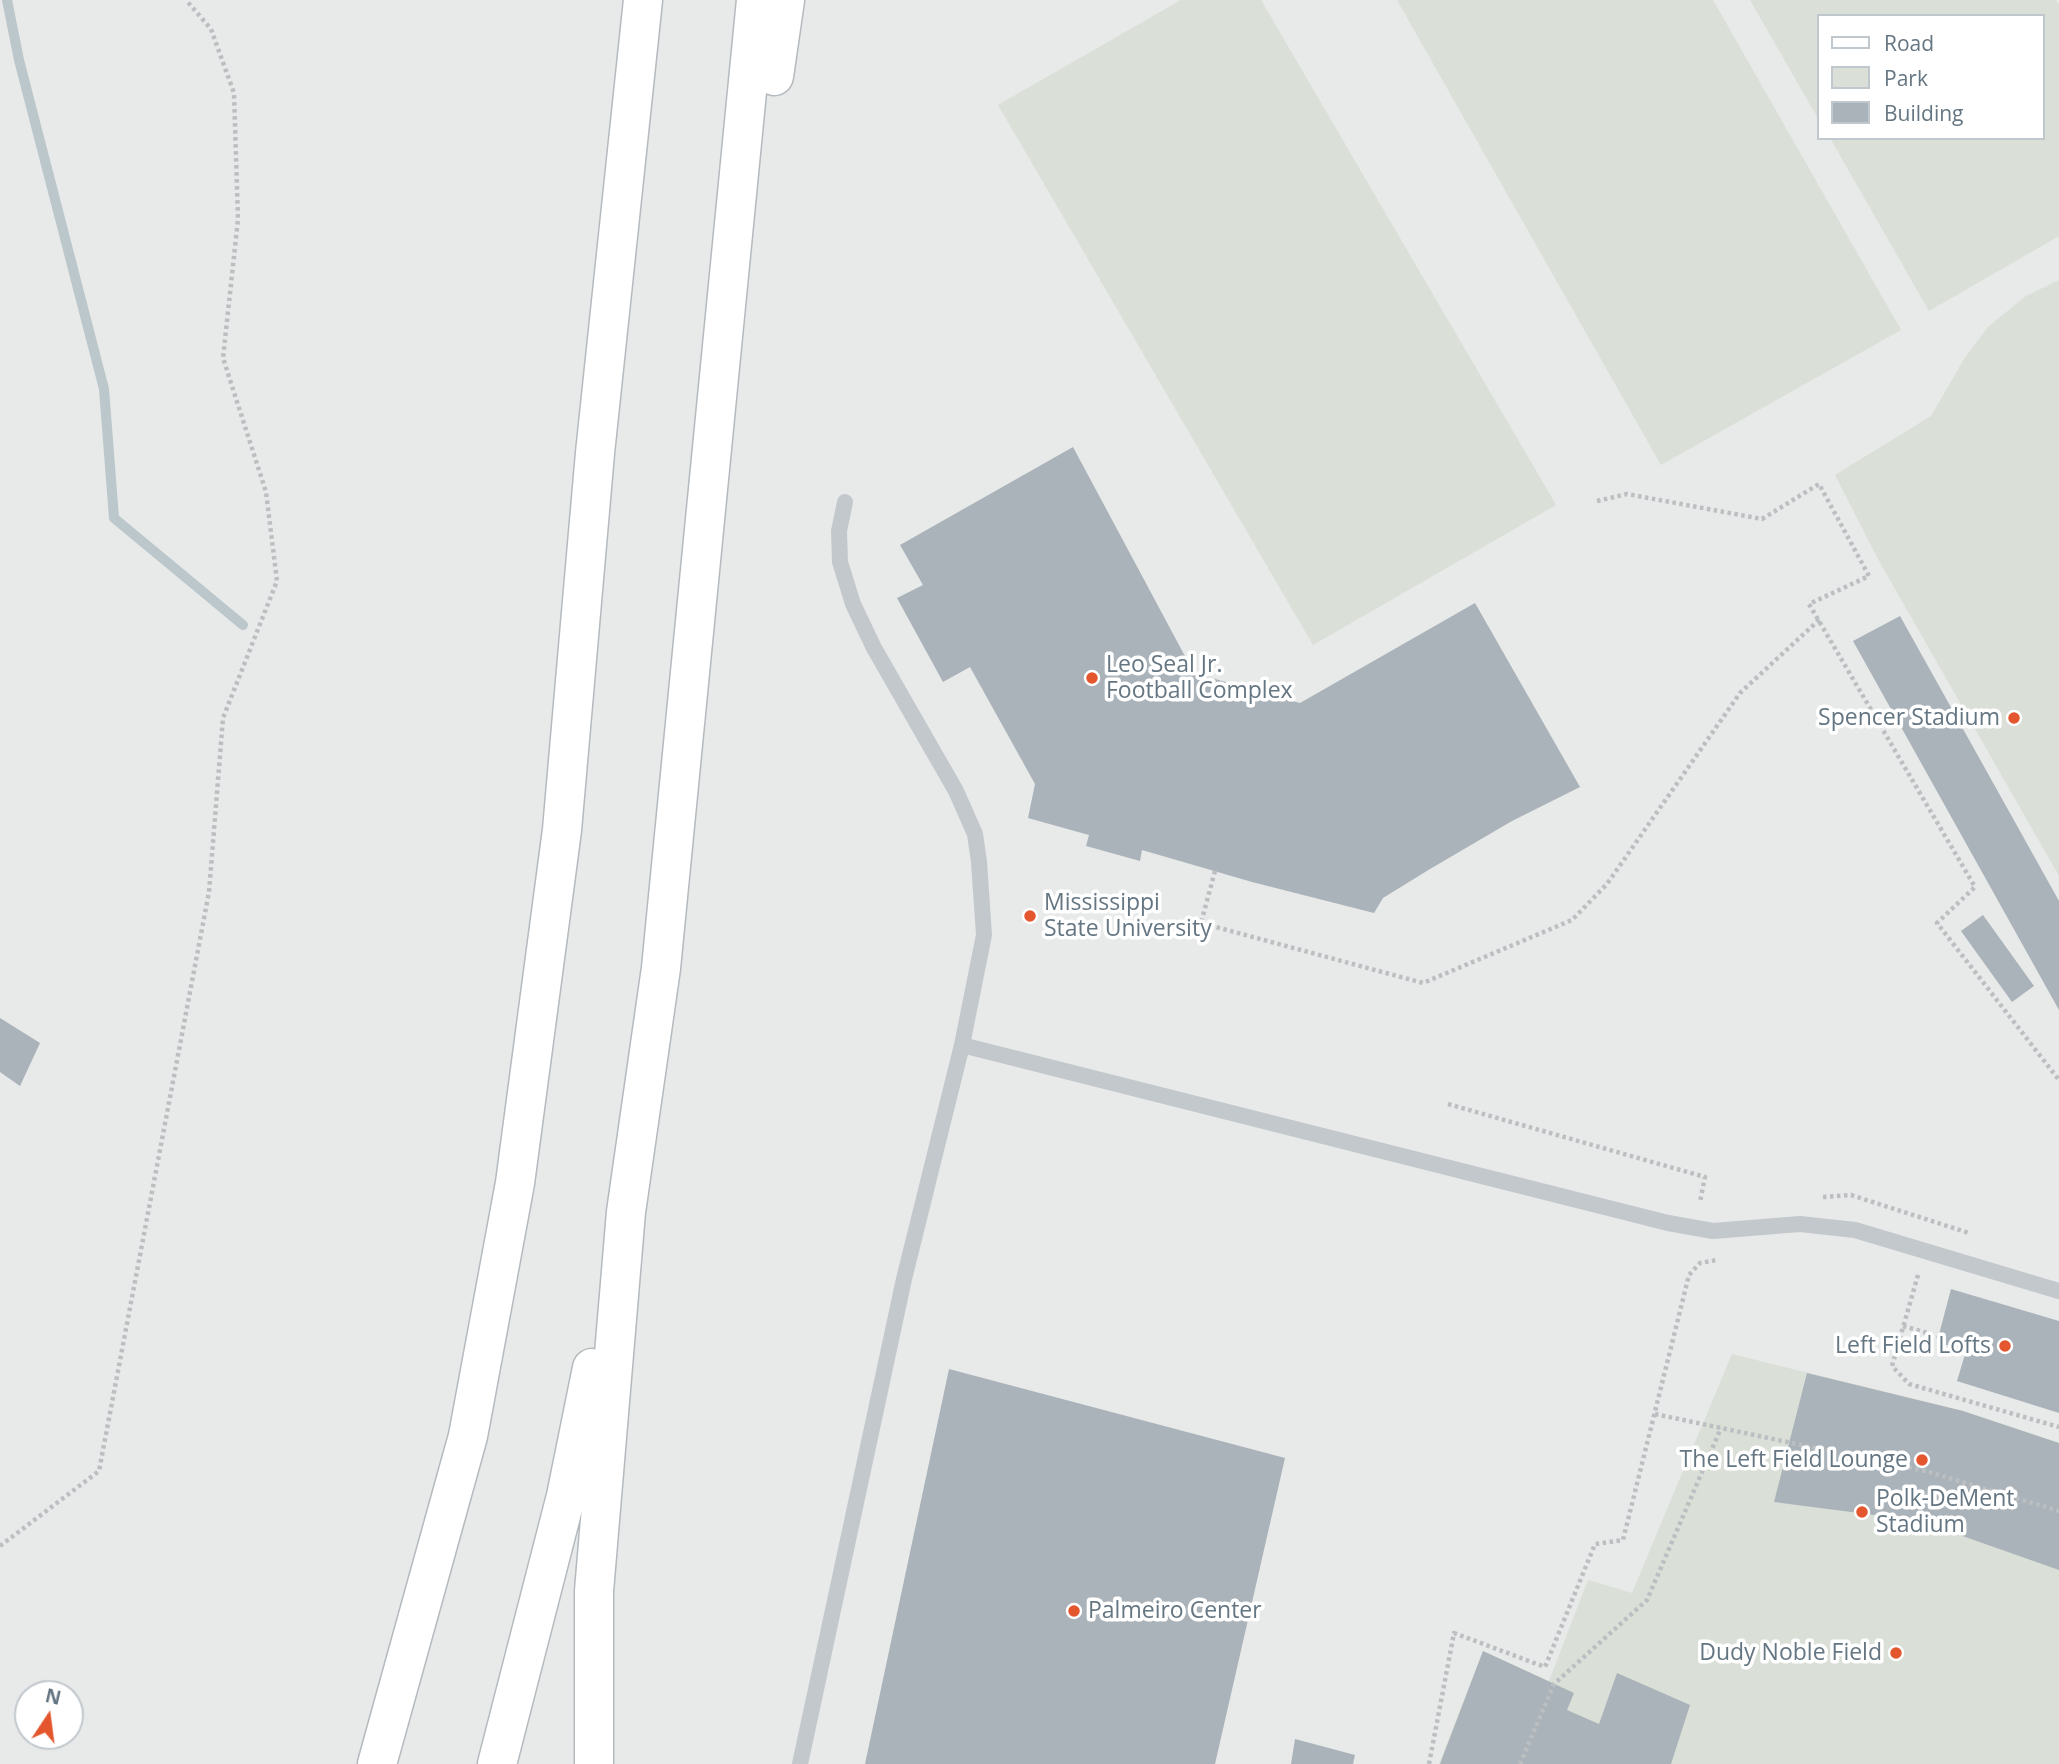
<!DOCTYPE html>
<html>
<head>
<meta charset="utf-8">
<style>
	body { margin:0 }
	#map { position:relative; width:2059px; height:1764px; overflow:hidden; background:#fafaf8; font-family:"Open Sans",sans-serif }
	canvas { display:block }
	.legend { position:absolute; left:1817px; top:14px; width:228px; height:126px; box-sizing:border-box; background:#fff; border:2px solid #c1c8cd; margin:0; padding:9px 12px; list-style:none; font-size:21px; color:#657683 }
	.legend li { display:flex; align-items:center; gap:14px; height:35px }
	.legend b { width:35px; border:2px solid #c1c8cd }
	.north { position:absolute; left:14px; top:1680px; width:70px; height:70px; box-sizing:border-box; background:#fff; border:2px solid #c1c8cd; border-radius:50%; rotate:13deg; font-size:19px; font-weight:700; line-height:28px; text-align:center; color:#657683 }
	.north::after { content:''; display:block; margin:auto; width:24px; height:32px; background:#e4572e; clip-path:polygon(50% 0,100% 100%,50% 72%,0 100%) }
</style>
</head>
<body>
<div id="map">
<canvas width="2059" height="1764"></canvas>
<ul class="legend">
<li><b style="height:9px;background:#fff"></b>Road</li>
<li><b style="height:19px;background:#dadfd7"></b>Park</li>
<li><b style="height:19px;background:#aab3b9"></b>Building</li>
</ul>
<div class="north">N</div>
</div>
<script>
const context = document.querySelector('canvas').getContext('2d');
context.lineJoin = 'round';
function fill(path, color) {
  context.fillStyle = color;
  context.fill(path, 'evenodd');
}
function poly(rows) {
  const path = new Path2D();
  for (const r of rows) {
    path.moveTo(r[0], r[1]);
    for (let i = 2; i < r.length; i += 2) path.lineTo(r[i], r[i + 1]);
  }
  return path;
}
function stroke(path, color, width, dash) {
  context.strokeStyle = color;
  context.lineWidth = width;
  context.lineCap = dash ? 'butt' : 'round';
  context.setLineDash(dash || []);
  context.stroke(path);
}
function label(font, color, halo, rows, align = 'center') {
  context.font = font + ' "Open Sans",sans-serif';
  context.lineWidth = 7;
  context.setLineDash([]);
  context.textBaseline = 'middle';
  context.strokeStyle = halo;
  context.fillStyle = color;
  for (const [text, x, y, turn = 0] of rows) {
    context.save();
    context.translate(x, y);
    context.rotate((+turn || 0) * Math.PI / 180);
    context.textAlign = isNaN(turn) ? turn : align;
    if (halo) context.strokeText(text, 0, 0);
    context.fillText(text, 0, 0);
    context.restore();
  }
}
fill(poly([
	[0,0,2059,0,2059,1764,0,1764],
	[1819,16,2043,16,2043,138,1819,138],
	[28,1694,70,1694,70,1736,28,1736]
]), '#e8e9e9');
fill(poly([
	[1181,0,1261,0,1556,505,1313,645,998,105],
	[1397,0,1713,0,1901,330,1661,465],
	[1750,0,2056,0,2059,5,2059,236,1929,311,1830,138,2043,138,2043,16,1819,16,1819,120],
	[2059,280,2059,876,1879,561,1835,475,1931,416,1964,359,1988,327,2026,296],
	[1732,1354,1963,1411,2059,1443,2059,1764,1439,1764,1483,1651,1549,1681,1588,1580,1632,1593]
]), '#dadfd7');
stroke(poly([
	[7,0,19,60,104,389,114,518,243,625]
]), '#bbc7cb', 10);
fill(poly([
	[1073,447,1194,673,1300,703,1475,603,1580,787,1512,821,1430,869,1383,898,1374,913,1252,882,1142,850,1140,861,1086,846,1089,835,1028,818,1035,784,970,667,943,682,897,598,923,585,900,545],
	[1900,616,2059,901,2059,1010,1853,641],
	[1983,915,2034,986,2012,1002,1961,931],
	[0,1018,40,1043,20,1086,0,1072],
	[1951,1289,2059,1321,2059,1413,1957,1381,1966,1351,1937,1342],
	[949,1369,1285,1458,1215,1764,865,1764],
	[1807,1373,1963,1411,2059,1443,2059,1570,1920,1521,1774,1502],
	[1483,1651,1574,1693,1567,1710,1599,1724,1617,1673,1690,1705,1671,1764,1440,1764],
	[1295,1739,1355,1755,1353,1764,1291,1764]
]), '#aab3b9');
const primary = poly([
	[774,76,785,0],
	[377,1764,468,1436,515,1183,562,830,595,453,643,0],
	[497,1764,566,1496,592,1368],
	[594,1764,594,1591,626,1212,661,968,756,0]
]);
stroke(primary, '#b5babe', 41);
stroke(poly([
	[1597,501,1627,494,1762,519,1819,484,1869,576,1809,604,1975,887,1937,923,2059,1080],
	[1215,871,1201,923,1423,983,1572,920,1607,884,1740,693,1820,619],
	[1448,1104,1705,1177,1700,1202],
	[1823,1197,1851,1195,1969,1233],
	[1918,1275,1892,1366,1909,1384,2059,1427],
	[1903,1326,1938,1336],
	[1655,1414,1929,1472,2059,1511],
	[0,1546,99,1471,209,892,223,718,277,581,266,492,223,358,238,219,234,93,211,29,186,0],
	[1429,1764,1454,1633,1545,1667,1595,1544,1623,1540,1689,1275,1700,1263,1717,1260],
	[1520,1764,1554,1684,1647,1600,1721,1428]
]), '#bbbfc2', 4.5, [3.5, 3.5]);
stroke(poly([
	[962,1045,1668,1223,1713,1231,1800,1224,1855,1230,2059,1291],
	[800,1764,904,1279,962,1045,984,935,979,862,975,834,956,791,874,648,853,604,840,562,839,531,845,502]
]), '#c3c8cc', 16);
stroke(primary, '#fff', 38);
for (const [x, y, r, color] of [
	[1092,678,7,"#e4572e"],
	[2014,718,7,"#e4572e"],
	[1030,916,7,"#e4572e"],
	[2005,1346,7,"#e4572e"],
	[1922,1460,7,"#e4572e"],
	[1862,1512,7,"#e4572e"],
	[1074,1611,7,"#e4572e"],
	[1896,1653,7,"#e4572e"]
]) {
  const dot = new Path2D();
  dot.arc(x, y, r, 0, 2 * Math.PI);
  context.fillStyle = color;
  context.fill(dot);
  stroke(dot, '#fff', 2.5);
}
label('23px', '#657683', '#fff', [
	["Leo Seal Jr.",1106,665],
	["Football Complex",1106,691],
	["Spencer Stadium",2000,718,"right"],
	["Mississippi",1044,903],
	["State University",1044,929],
	["Left Field Lofts",1991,1346,"right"],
	["The Left Field Lounge",1908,1460,"right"],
	["Polk-DeMent",1876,1499],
	["Stadium",1876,1525],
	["Palmeiro Center",1088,1611],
	["Dudy Noble Field",1882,1653,"right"]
], 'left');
</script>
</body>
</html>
